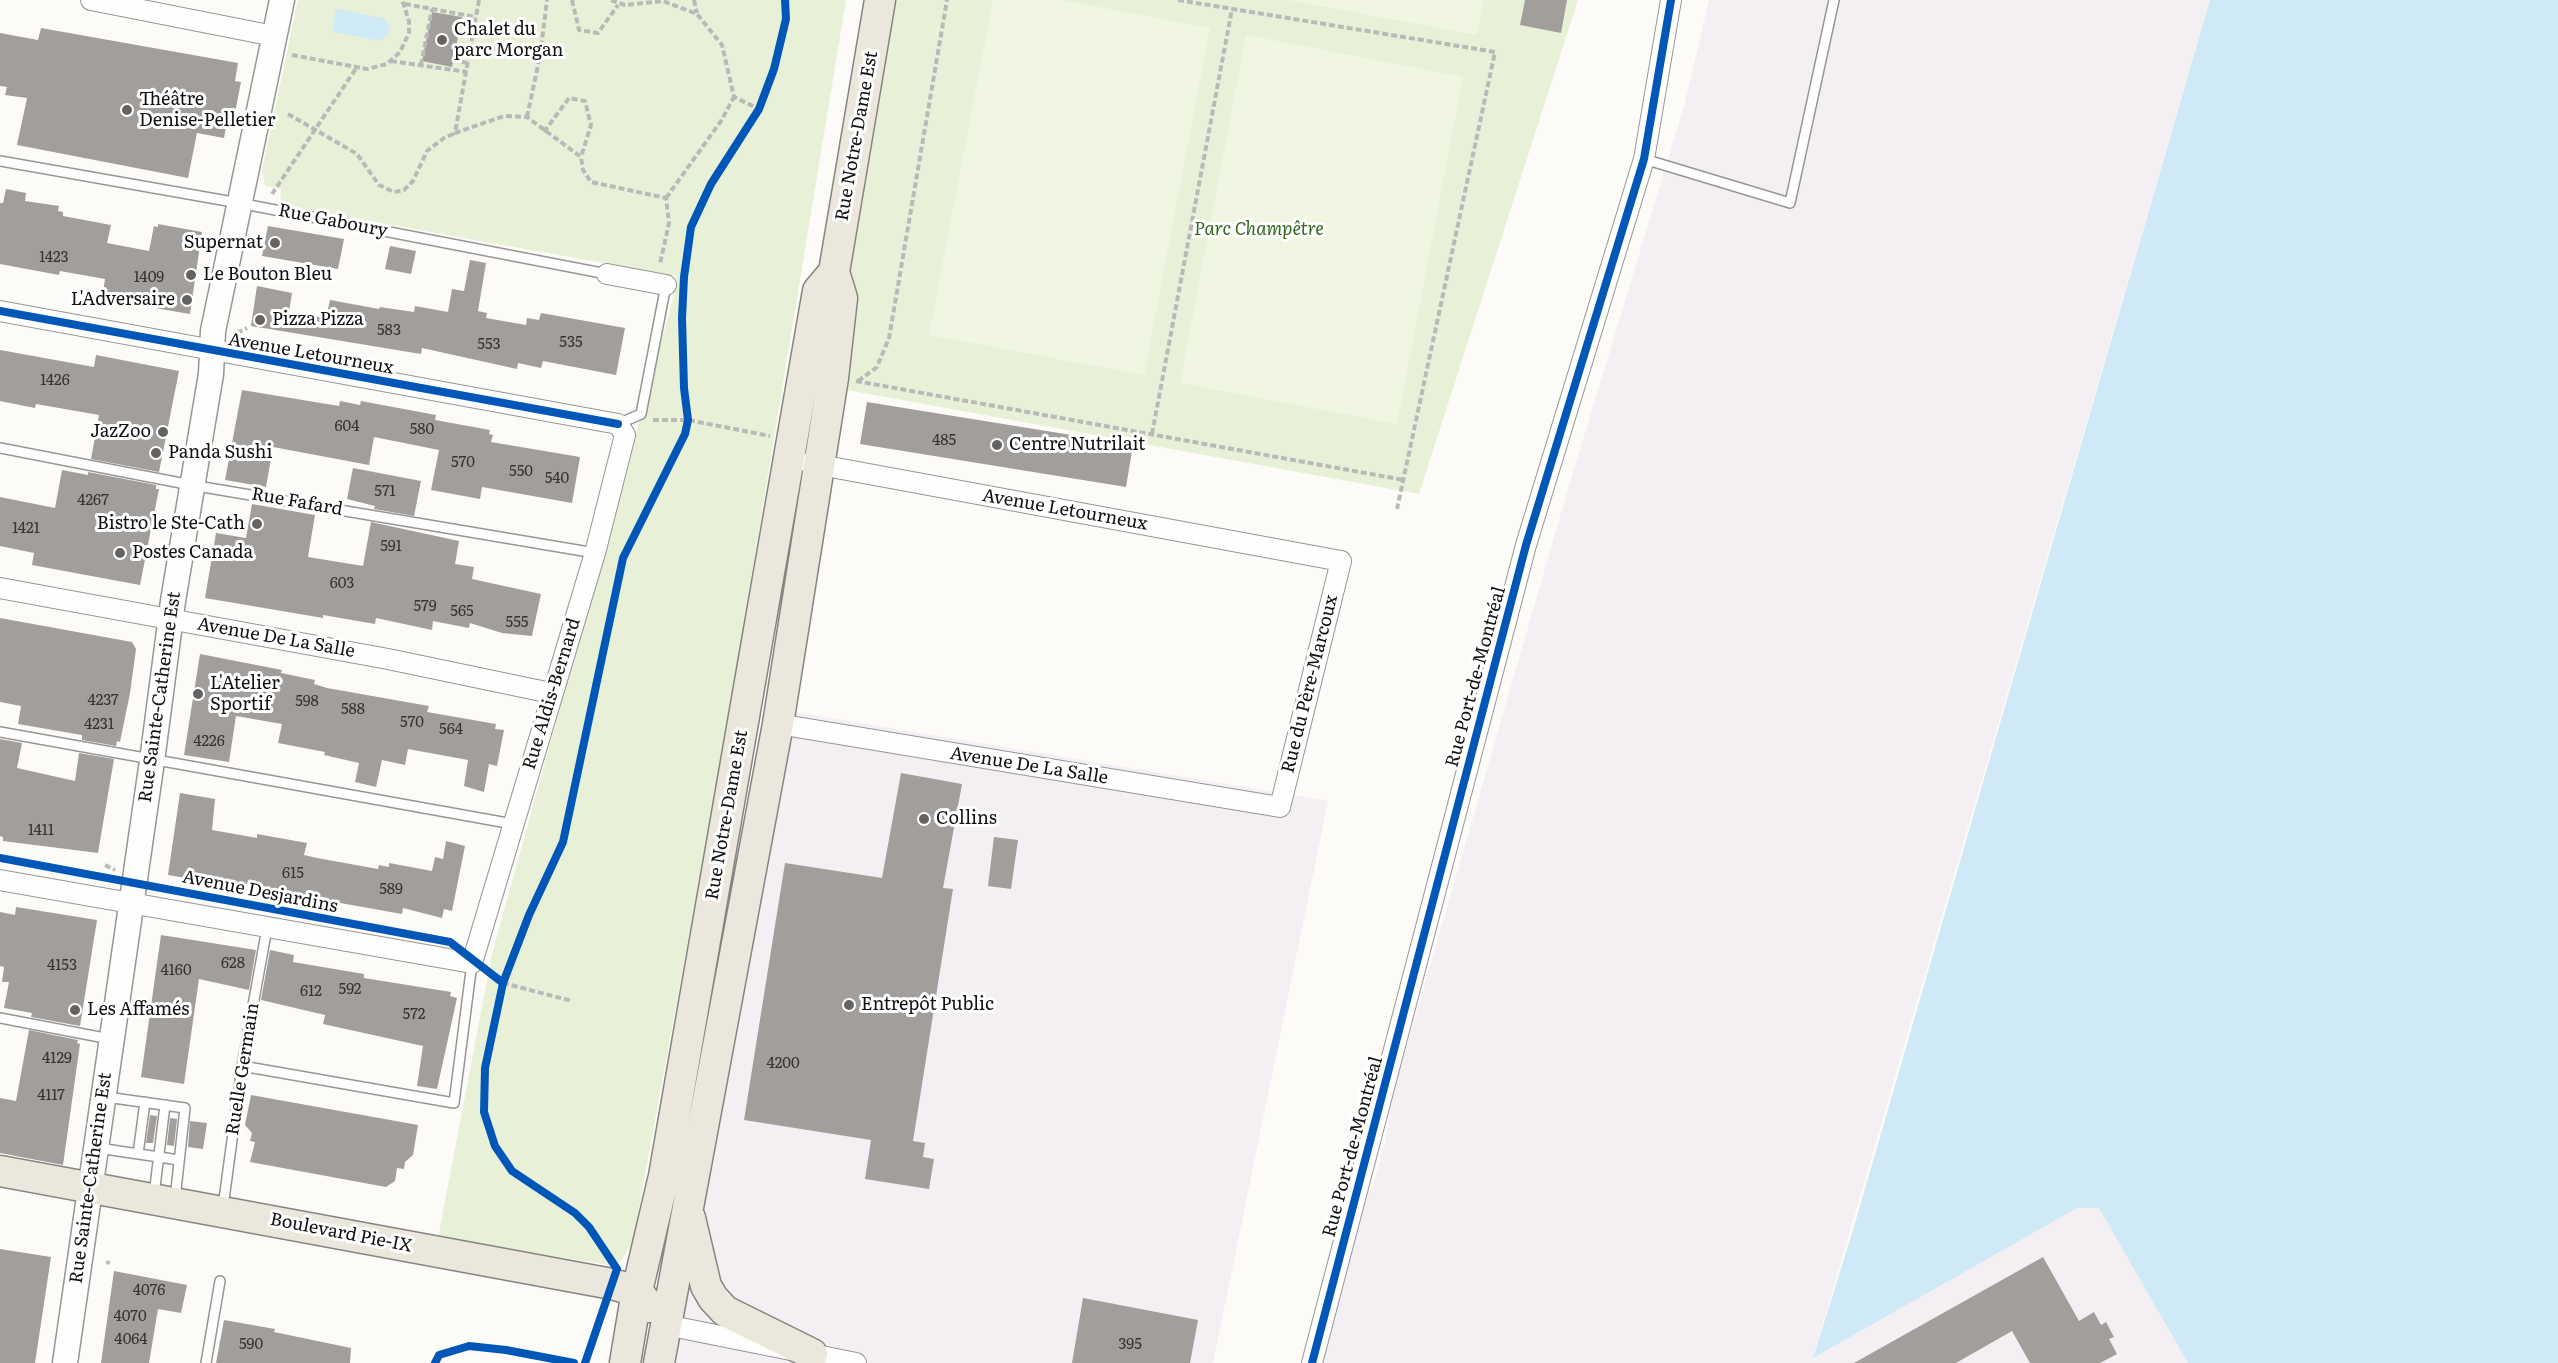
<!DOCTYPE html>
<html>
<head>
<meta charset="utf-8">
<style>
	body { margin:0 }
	canvas { display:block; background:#fdfbf7 }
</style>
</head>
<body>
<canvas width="2558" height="1363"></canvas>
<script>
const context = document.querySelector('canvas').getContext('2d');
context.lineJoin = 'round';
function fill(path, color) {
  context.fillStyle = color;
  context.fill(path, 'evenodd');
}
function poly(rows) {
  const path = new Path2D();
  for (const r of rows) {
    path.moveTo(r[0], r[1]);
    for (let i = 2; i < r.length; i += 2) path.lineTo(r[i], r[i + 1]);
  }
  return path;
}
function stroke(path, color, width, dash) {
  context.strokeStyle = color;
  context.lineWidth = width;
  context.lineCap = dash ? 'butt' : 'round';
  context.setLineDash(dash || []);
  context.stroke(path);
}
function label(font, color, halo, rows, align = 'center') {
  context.font = font + ' Literata,serif';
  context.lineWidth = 6;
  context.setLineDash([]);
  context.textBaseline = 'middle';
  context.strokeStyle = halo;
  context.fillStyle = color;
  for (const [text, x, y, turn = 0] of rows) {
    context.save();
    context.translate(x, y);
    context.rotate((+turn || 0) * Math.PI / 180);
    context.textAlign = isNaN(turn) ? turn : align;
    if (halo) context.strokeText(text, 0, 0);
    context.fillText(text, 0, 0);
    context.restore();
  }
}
fill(poly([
	[1709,0,2210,0,1813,1357,2077,1208,2100,1208,2188,1363,1324,1363,1358,1188,1371,1191,1385,1145,1391,1101,1568,489,1685,103],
	[789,711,1328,801,1213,1363,676,1363]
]), '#f4eff3');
fill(poly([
	[298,0,846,0,722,755,633,1241,622,1260,609,1265,438,1238,492,954,675,292,676,276,280,205,281,189,265,186,262,170],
	[886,0,1578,0,1419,494,819,385]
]), '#e8f1d8');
fill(poly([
	[993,0,1061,0,1210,28,1144,375,929,335],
	[1289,0,1484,0,1477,35],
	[1246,35,1463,77,1397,424,1180,383]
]), '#f1f6e2');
fill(poly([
	[2210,0,2558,0,2558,1363,2188,1363,2099,1208,2077,1208,1813,1358,1853,1230],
	[338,9,383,18,390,26,389,33,380,41,333,32,335,12]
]), '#cfeaf6');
fill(poly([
	[1525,0,1567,0,1561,33,1520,25],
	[432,12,462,17,452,67,422,61],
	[41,28,238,63,235,81,241,82,233,123,227,122,224,138,197,133,188,178,17,145,27,98,5,95,7,87,0,86,0,33,38,40],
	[6,189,26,193,25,201,59,206,58,211,63,212,63,216,111,225,107,243,149,251,154,226,158,227,158,224,202,232,190,314,102,299,105,279,60,271,59,275,0,264,0,203,3,203],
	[268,226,344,239,338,269,262,256],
	[390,246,416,251,411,274,385,269],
	[470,260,486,263,478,311,487,313,486,318,526,325,527,318,539,320,541,313,625,328,616,375,543,361,541,368,518,363,517,369,422,348,421,354,251,326,257,286,292,293,289,312,326,318,330,300,379,309,380,307,414,312,415,306,448,312,452,289,464,291],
	[0,350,94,367,96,355,179,371,159,472,91,459,99,415,36,404,35,408,0,401],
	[242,390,339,406,340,401,360,405,361,401,436,415,435,420,490,430,489,434,493,435,491,442,580,457,572,503,482,487,480,499,431,490,439,450,374,437,369,465,273,447,266,487,225,480],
	[867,402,1133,445,1126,487,860,444],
	[353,468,421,481,414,516,374,509,375,506,347,499],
	[62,470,88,475,88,472,156,485,156,489,159,489,140,585,32,565,34,553,0,546,0,497,55,508],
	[252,504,315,515,308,557,363,566,371,522,459,541,455,564,474,567,472,579,541,594,532,636,502,633,470,623,469,628,433,621,432,630,376,618,375,624,323,615,323,618,205,598,216,533,246,538],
	[0,618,132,642,136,649,130,693,120,742,117,741,116,746,82,740,82,735,18,724,21,706,0,702],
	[200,654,282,670,281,673,315,680,314,684,327,688,429,706,427,712,496,724,495,729,504,730,497,766,489,764,484,792,464,786,468,760,408,749,405,765,382,760,376,787,355,782,359,763,324,755,325,752,278,743,282,724,236,716,229,762,184,755],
	[0,739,22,743,17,768,75,781,79,753,114,759,98,853,3,841,3,837,0,836],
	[901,773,962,784,943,888,953,889,913,1141,925,1143,923,1157,934,1159,929,1189,865,1179,871,1140,744,1120,785,863,882,878],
	[180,793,215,799,212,830,257,838,257,834,307,843,304,855,317,858,378,869,379,865,389,867,389,863,432,871,435,857,443,859,446,841,465,846,452,911,444,909,442,918,403,908,402,914,273,891,274,889,248,884,228,882,227,885,168,875],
	[994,837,1018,840,1011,889,988,886],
	[16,907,97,920,80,1026,31,1017,32,1013,4,1008,9,982,2,982,4,967,0,966,0,912,15,915],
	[161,935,256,950,249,990,199,979,184,1084,141,1077],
	[270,950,294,955,293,962,364,974,364,978,451,992,450,996,457,998,437,1089,417,1086,423,1046,323,1024,325,1015,261,1000],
	[29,1030,78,1040,77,1043,80,1044,63,1165,0,1153,0,1098,16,1101],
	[251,1095,418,1125,413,1155,405,1162,404,1169,397,1168,395,1181,386,1187,250,1162,255,1142,250,1141,252,1133,245,1125],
	[150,1115,157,1116,153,1143,146,1143],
	[170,1118,177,1119,174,1146,167,1145],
	[190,1121,207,1123,203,1149,188,1147],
	[0,1249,51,1257,35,1363,0,1363],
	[2043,1257,2079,1321,2094,1312,2101,1325,2106,1322,2114,1337,2109,1339,2117,1354,2100,1363,2030,1363,2012,1331,1956,1363,1854,1363],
	[114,1271,187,1285,181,1313,158,1309,149,1363,101,1363],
	[1083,1298,1198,1320,1190,1363,1072,1363],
	[224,1320,275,1329,274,1332,351,1348,350,1363,216,1363]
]), '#a19e9c');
const service = poly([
	[1644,159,1790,203,1834,0],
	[0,161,239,203,607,274],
	[618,424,641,414,666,285],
	[0,448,191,485,595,553],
	[0,732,513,824],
	[0,1018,110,1039],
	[242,1066,454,1103,472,963],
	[106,1097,185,1108,175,1199],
	[98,1148,179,1160],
	[138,1154,145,1102],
	[154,1195,165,1105],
	[223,1207,242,1066,267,928],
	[206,1363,220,1281]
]);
const minor = poly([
	[91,0,274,36],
	[607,274,666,285],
	[0,311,618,424,625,435,595,553,472,963,0,880],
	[0,588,388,659,551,693],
	[778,724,1280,807,1341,561,809,463],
	[666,1325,856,1363],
	[1312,1363,1526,545,1644,159,1671,0]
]);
const tertiary = poly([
	[65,1363,152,761,173,601,211,374,213,331,282,0]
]);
const primary = poly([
	[0,1171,612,1284,637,1291,650,1307],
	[690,1218,706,1286,713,1298,725,1311,812,1354],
	[625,1363,637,1291,664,1176,818,291,834,272],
	[659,1363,778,724,833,378,842,298,834,272,880,0]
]);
stroke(service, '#979695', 12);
stroke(minor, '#979695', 22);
stroke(tertiary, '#979695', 27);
stroke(primary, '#858482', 33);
stroke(poly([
	[479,0,455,133,504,116,527,117,581,157,583,170,591,182,666,198,669,223,660,264],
	[572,0,579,30,598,33,618,5],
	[611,0,625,5,663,1,697,14,722,45,734,97,759,109],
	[694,0,697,13],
	[1178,0,1495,52,1397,509],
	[405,4,476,17],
	[460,23,474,26],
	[471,45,540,56],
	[292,55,367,69,387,64,400,52,409,33,409,21,402,0],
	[453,60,468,63],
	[391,61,467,72],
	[421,65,432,9],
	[288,114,357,154,379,185,394,192,404,190,413,181,427,151,444,138,455,133],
	[527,117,540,56,547,0],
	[544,132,569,98,585,101,591,125,581,157],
	[272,194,357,67],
	[666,198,721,121,734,97],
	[237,333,247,328],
	[856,381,1404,480],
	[858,381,877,367,889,338,947,0],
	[653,420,688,420,770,436],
	[1152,434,1232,9],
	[105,865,115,870],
	[503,983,572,1001],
	[107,1261,109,1264]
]), '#b9b9b8', 4, [6, 3]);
stroke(service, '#fffefe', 9);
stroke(minor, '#fffefe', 20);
stroke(tertiary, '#fffefe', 24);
stroke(primary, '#ece7dc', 30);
stroke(poly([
	[0,311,618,424],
	[0,858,450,942,503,983],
	[435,1363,439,1355,469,1346,506,1350,574,1363],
	[585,1363,617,1269,589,1227,575,1213,512,1171,495,1146,484,1112,485,1068,503,983,529,915,563,842,623,558,685,434,688,420,684,388,682,318,684,277,691,227,711,184,759,109,774,69,786,19,785,0],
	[1312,1363,1526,545,1644,159,1671,0]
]), '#0057b8', 8);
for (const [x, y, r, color] of [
	[442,40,6,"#646362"],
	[127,110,6,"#646362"],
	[275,243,6,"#646362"],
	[191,275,6,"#646362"],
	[187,300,6,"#646362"],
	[260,320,6,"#646362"],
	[163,432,6,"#646362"],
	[997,445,6,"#646362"],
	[156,453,6,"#646362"],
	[257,524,6,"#646362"],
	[120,553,6,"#646362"],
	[198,694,6,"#646362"],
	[924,819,6,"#646362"],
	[849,1005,6,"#646362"],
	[75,1010,6,"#646362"]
]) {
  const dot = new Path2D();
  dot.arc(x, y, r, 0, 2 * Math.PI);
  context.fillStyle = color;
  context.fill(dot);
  stroke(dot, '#fff', 2);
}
label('15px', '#353434', null, [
	["1423",54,258],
	["1409",149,278],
	["583",389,331],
	["535",571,343],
	["553",489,345],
	["1426",55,381],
	["604",347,427],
	["580",422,430],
	["485",944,441],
	["570",463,463],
	["550",521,472],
	["540",557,479],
	["571",385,492],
	["4267",93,501],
	["1421",26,529],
	["591",391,547],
	["603",342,584],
	["579",425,607],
	["565",462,612],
	["555",517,623],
	["4237",103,701],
	["598",307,702],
	["588",353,710],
	["570",412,723],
	["4231",99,725],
	["564",451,730],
	["4226",209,742],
	["1411",41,831],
	["615",293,874],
	["589",391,890],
	["628",233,964],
	["4153",62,966],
	["4160",176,971],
	["592",350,990],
	["612",311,992],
	["572",414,1015],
	["4129",57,1059],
	["4200",783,1064],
	["4117",51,1096],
	["4076",149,1291],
	["4070",130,1317],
	["4064",131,1340],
	["590",251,1345],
	["395",1130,1345]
]);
label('18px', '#111', '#fff', [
	["Chalet du",454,30],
	["parc Morgan",454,51],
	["Théâtre",139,100],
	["Denise-Pelletier",139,121],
	["Supernat",263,243,"right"],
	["Le Bouton Bleu",203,275],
	["L'Adversaire",175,300,"right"],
	["Pizza Pizza",272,320],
	["JazZoo",151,432,"right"],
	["Centre Nutrilait",1009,445],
	["Panda Sushi",168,453],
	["Bistro le Ste-Cath",245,524,"right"],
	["Postes Canada",132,553],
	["L'Atelier",210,684],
	["Sportif",210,705],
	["Collins",936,819],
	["Entrepôt Public",861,1005],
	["Les Affamés",87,1010]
], 'left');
label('18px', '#111', '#fff', [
	["Rue Notre-Dame Est",857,136,-80],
	["Rue Gaboury",333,221,11],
	["Avenue Letourneux",311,354,10],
	["Rue Fafard",297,502,10],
	["Avenue Letourneux",1065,510,10],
	["Avenue De La Salle",276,638,10],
	["Rue Port-de-Montréal",1476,677,-75],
	["Rue du Père-Marcoux",1310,684,-76],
	["Rue Aldis-Bernard",552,694,-73],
	["Rue Sainte-Catherine Est",160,697,-82],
	["Avenue De La Salle",1029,766,9],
	["Rue Notre-Dame Est",727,815,-80],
	["Avenue Desjardins",260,892,11],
	["Ruelle Germain",243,1069,-81],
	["Rue Port-de-Montréal",1353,1147,-75],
	["Rue Sainte-Catherine Est",91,1178,-82],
	["Boulevard Pie-IX",341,1233,11]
]);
label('italic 18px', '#336821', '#fff', [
	["Parc Champêtre",1259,230]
]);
</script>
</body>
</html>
